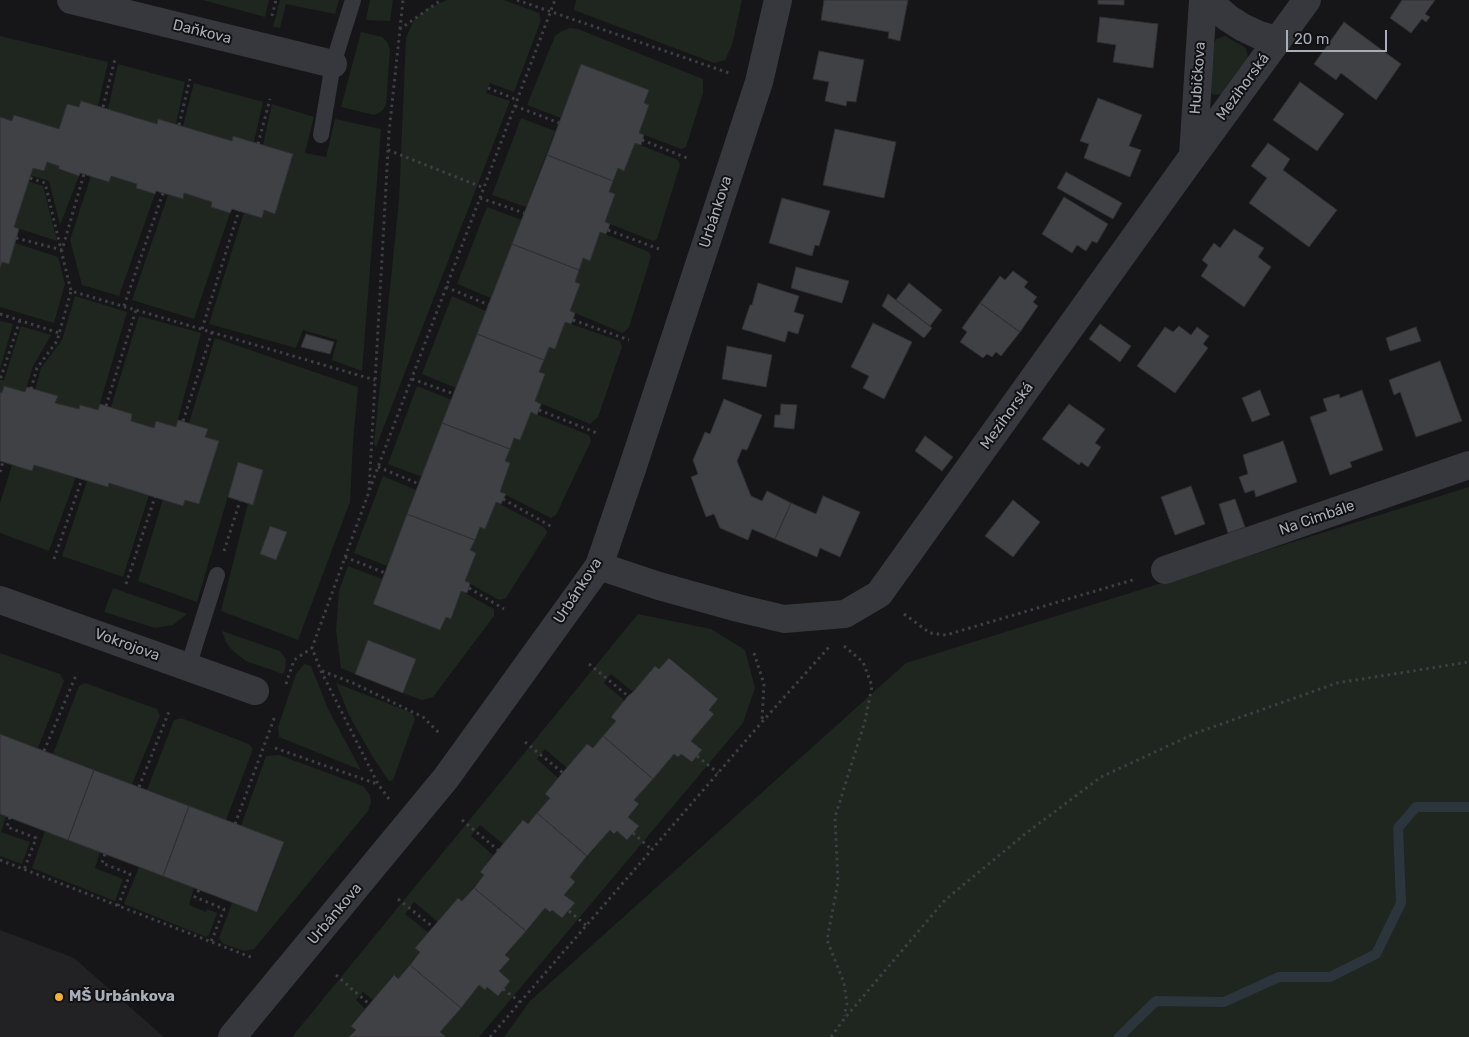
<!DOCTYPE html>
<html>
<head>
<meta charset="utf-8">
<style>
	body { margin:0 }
	#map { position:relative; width:1469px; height:1037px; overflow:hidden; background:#161618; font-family:Rubik,sans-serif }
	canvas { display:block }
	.scale { position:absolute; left:1286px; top:30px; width:101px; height:22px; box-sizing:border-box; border:2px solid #a8adb8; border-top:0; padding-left:6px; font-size:15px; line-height:18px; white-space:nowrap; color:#a8adb8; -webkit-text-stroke:4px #111113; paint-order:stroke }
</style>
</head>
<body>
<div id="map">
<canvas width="1469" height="1037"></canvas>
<div class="scale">20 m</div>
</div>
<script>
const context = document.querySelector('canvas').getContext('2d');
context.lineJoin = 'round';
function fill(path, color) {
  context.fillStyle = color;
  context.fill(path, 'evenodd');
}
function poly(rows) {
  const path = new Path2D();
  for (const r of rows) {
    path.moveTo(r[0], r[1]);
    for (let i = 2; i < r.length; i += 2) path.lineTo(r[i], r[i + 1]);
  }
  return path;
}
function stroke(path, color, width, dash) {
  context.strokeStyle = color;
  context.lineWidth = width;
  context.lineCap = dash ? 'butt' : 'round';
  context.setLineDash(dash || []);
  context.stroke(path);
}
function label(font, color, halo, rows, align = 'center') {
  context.font = font + ' Rubik,sans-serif';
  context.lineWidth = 4;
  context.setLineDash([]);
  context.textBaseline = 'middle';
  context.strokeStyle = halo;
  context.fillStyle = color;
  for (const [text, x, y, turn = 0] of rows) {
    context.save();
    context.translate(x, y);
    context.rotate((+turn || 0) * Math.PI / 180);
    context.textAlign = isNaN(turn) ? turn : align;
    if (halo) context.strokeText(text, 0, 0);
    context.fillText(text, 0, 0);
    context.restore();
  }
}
fill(poly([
	[0,930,74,958,164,1037,0,1037]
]), '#222225');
fill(poly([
	[203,0,269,0,265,17],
	[280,0,339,0,335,14,286,4,280,28,273,27],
	[370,0,393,0,390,21,366,20],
	[447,0,504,0,539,13,541,20,514,92,490,83,486,93,510,101,376,447,374,444,399,200,406,38,414,20,429,8],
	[576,0,742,0,732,45,725,60,714,63,574,10],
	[570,28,578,29,703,79,703,93,686,147,681,149,639,133,649,105,644,103,649,90,581,64,561,118,527,105,555,36,560,32],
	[361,32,382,37,387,42,390,49,386,105,382,111,374,115,341,107],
	[0,36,108,62,98,106,81,101,79,107,67,104,59,129,14,116,12,121,0,117],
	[1225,36,1246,48,1248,57,1247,61,1223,94,1214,95,1210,92,1214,44,1216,39],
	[118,64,185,82,176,124,159,119,157,124,108,109],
	[194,83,263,102,254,142,234,136,232,141,183,126],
	[272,104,314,117,305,153,326,157,335,119,381,129,362,371,332,360,337,340,303,330,296,348,209,324,244,212,262,217,264,210,275,213,293,155,263,145],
	[521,118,555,131,526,207,492,195],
	[635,143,678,160,680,165,657,239,653,241,605,222,615,195,609,192,618,168,624,171],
	[47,162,59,166,59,170,79,176,60,225,49,181,30,175,33,168,44,171],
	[91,176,109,182,111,176,137,184,136,188,155,194,119,296,82,285,70,240],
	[28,181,43,186,57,241,14,227],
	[184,193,212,202,211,207,230,213,194,319,132,300,168,195,183,199],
	[487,207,522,220,491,298,457,284],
	[600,232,649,252,651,257,629,327,623,333,570,311,580,284,575,282,583,258,590,260],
	[15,243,58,257,65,284,54,323,0,307,0,268,2,262],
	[75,296,127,312,98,410,80,405,79,409,55,403,57,397,35,390,41,368,62,340],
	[452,296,486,311,456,388,422,374],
	[139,316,201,333,176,427,156,421,154,428,131,421,132,414,111,407],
	[0,321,13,324,0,369],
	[565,322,620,341,622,347,598,417,590,424,535,401,545,375,539,372,549,347,555,349],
	[21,326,51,335,33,366,25,392,4,386,2,393,0,392,0,380,4,380],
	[215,338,358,387,353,442,350,502,298,640,221,611,248,503,253,504,263,470,238,462,197,602,138,581,163,499,183,506,185,500,199,504,218,441,205,437,208,429,189,423],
	[270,526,287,532,276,560,260,554],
	[417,386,452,400,422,477,388,464],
	[531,412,589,435,591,441,556,515,551,518,500,492,510,463,505,461,514,438],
	[12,465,34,465,76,477,49,551,0,533,0,503],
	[383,476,416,490,387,566,354,553],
	[87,481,108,487,109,483,149,495,123,577,62,556],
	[1469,487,1469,1037,504,1037,530,1001,906,663],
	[496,502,545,528,547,533,506,598,499,600,465,581,476,553,470,550,480,527,485,529],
	[348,566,382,579,373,604,440,630,446,617,451,619,461,591,494,609,494,616,433,697,422,700,403,693,416,659,368,640,355,674,341,668,336,630,339,591],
	[113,588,187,614,173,625,155,628,104,612],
	[638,614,711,629,745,650,755,688,743,723,479,1037,443,1037,444,1035,440,1032,479,985,485,990,487,987,498,996,510,981,499,971,509,959,505,955,545,908,550,912,552,910,562,918,574,904,564,895,570,877,610,830,614,834,617,831,627,840,639,826,628,817,639,805,634,800,674,754,681,754,692,762,702,750,691,741,714,714,709,710,718,699,670,658,659,669,655,666,633,692,611,674,604,683,625,701,611,717,616,721,593,748,587,744,567,768,545,749,537,759,558,778,545,794,550,798,528,824,503,844,480,825,471,836,493,855,480,872,484,875,462,901,458,898,438,922,414,902,405,914,429,933,415,948,420,952,398,979,393,975,373,1000,363,992,356,1000,365,1009,351,1025,356,1030,349,1037,292,1037],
	[222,631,280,651,286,659,285,670,283,674,246,661,232,650,226,642],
	[0,653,60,674,64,681,38,748,0,734],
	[304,664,311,666,328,709,361,770,279,737,278,727,296,674],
	[85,683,157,709,160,716,132,784,53,754,79,686],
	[336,683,412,713,415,719,393,780,389,781,372,756,349,715],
	[181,718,249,744,253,749,226,820,147,790,174,720],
	[279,755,363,786,370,795,371,803,368,811,254,949,244,951,222,943,219,938,232,903,258,912,284,843,241,826,266,756],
	[0,814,6,816,1,832,30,842,22,864,0,856],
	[45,831,100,852,95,868,123,879,115,901,32,868],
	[139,867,194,888,189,905,206,912,207,909,217,913,209,935,206,937,124,904]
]), '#1e261f');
stroke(poly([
	[1119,1037,1156,1001,1224,1002,1279,977,1330,977,1376,954,1401,903,1398,828,1416,807,1469,807]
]), '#2c353c', 10);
const building = poly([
	[824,0,908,0,900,41,888,38,889,32,821,20,824,0],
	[1098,0,1124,0,1124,5,1098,4,1098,0],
	[1402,0,1435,0,1425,14,1430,17,1426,22,1422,19,1411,33,1390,18,1402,0],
	[1100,17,1158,24,1153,68,1113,62,1116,45,1097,42,1100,17],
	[1344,22,1401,64,1376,100,1341,73,1336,80,1314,64,1344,22],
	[819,51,864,60,856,102,847,101,846,106,825,101,829,82,813,79,819,51],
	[581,64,649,90,644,103,649,105,639,133,644,135,641,145,635,143,624,171,618,168,613,181,547,155,581,64],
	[1300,82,1344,114,1317,151,1273,120,1300,82],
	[1098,98,1142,115,1129,146,1141,150,1130,177,1084,158,1089,144,1080,141,1098,98],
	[81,101,157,124,158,119,232,141,233,136,293,154,275,214,264,210,262,218,232,209,230,213,211,207,212,202,184,193,183,199,156,191,155,194,136,188,137,184,111,176,109,182,80,173,79,176,59,169,59,166,47,162,44,171,33,168,14,227,19,229,9,264,2,262,0,268,0,117,12,121,14,115,59,129,67,104,79,107,81,101],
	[835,129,896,142,884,198,823,185,835,129],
	[1268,143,1290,159,1283,170,1337,210,1309,247,1249,203,1267,178,1251,166,1268,143],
	[547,155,613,181,609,192,615,194,605,222,610,224,608,230,606,234,600,232,590,261,583,258,579,270,512,244,547,155],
	[1066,172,1122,203,1113,219,1057,188,1066,172],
	[1064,197,1108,224,1097,243,1092,241,1086,251,1077,245,1072,253,1042,234,1064,197],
	[782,198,830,211,819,246,815,245,812,256,769,243,782,198],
	[1234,229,1264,248,1258,257,1271,267,1244,307,1201,276,1208,265,1202,260,1214,243,1220,248,1234,229],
	[512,244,579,270,575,282,580,284,570,311,575,313,573,320,571,324,565,322,555,349,549,347,544,360,477,334,512,244],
	[796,267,849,281,842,303,791,288,796,267],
	[1013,271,1028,282,1024,287,1037,297,1033,302,1038,306,1020,332,980,303,1000,276,1005,280,1013,271],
	[758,283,799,296,794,312,804,315,798,334,788,331,785,342,742,329,750,305,752,305,758,283],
	[909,283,942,310,930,326,896,300,909,283],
	[888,294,932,328,924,338,882,306,888,294],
	[980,303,1020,332,1001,356,996,352,992,357,987,354,983,358,960,342,967,332,962,328,980,303],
	[873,323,912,342,884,399,863,388,869,376,851,367,873,323],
	[1100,324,1131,346,1120,362,1089,339,1100,324],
	[1179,326,1191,335,1197,327,1209,336,1203,344,1208,348,1175,393,1137,366,1165,327,1173,332,1179,326],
	[1416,327,1421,341,1390,351,1386,338,1416,327],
	[306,334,334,342,330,354,301,347,306,334],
	[477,334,544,360,539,372,545,374,535,401,541,404,537,415,531,412,520,440,514,438,510,449,442,423,477,334],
	[727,346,772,355,766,387,722,379,727,346],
	[1440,361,1462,421,1416,437,1400,392,1394,395,1389,380,1440,361],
	[4,386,25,392,27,387,58,396,55,403,79,409,80,405,98,410,100,404,132,414,131,421,154,428,156,421,176,427,178,420,208,429,205,437,219,441,199,504,185,500,183,506,109,483,108,487,34,465,32,471,0,461,0,392,2,393,4,386],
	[1260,390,1270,415,1252,422,1242,398,1260,390],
	[1362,390,1383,450,1350,462,1352,467,1330,475,1310,417,1327,411,1323,399,1339,394,1340,398,1362,390],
	[724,399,762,415,747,450,742,449,737,461,751,496,762,501,767,491,791,503,775,539,752,529,748,540,720,528,714,514,706,517,691,477,698,474,693,460,705,432,710,434,724,399],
	[781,404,797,405,794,429,774,427,775,415,780,415,781,404],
	[1069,404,1105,429,1095,443,1101,447,1088,467,1081,462,1079,465,1042,439,1069,404],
	[442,423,510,449,505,461,510,463,500,492,506,494,501,504,496,502,485,529,480,527,475,540,407,514,442,423],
	[925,436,953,457,942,471,915,451,925,436],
	[1283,441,1297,482,1256,497,1254,490,1245,493,1239,477,1248,474,1243,455,1283,441],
	[238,462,263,470,253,505,228,497,238,462],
	[1191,486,1205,524,1175,535,1161,497,1191,486],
	[823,496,860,512,840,557,820,548,817,557,775,539,791,503,816,514,823,496],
	[1235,499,1245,527,1228,533,1219,504,1235,499],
	[1013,500,1040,522,1013,557,985,536,1013,500],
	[407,514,475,540,470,550,476,553,465,581,470,583,469,588,467,593,461,591,451,619,446,617,440,630,373,604,407,514],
	[270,526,287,532,276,560,260,554,270,526],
	[368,640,416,659,403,693,355,674,368,640],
	[669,658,718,699,709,710,714,714,691,741,702,750,692,762,681,754,678,757,674,754,653,779,603,736,616,721,611,717,628,696,633,692,655,666,659,669,669,658],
	[0,734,94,770,68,840,0,814,0,734],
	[603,736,653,779,634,800,639,804,628,817,639,826,627,840,617,831,614,834,610,830,587,856,537,813,550,798,545,794,558,778,587,744,593,748,603,736],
	[94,770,189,806,163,876,68,840,94,770],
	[189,806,284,842,257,912,163,876,189,806],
	[537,813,587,856,570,877,575,882,564,895,575,903,562,918,552,910,550,912,545,908,526,931,474,888,484,875,480,872,498,850,523,820,528,824,537,813],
	[474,888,526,931,505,955,510,959,499,971,510,981,498,996,487,987,485,990,479,985,461,1008,410,965,420,952,415,948,458,898,462,901,474,888],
	[410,965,461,1008,440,1032,445,1036,443,1037,349,1037,356,1030,351,1026,394,975,398,979,410,965]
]);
fill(building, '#404145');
stroke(building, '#303034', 1);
stroke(poly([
	[517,0,729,73],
	[272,16,276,0],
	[400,29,403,0],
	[488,88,517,100],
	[515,106,559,123],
	[103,107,115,59],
	[179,125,190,79],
	[642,140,687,158],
	[258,144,270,99],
	[388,150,484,188],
	[30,178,45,183,71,291],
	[480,198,524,213],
	[608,230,659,249],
	[16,238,62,250,84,174],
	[446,287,489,305],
	[124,306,163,193],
	[0,314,59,333],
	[573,320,629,340],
	[202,329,239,210],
	[0,376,1,377,20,320],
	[412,379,454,394],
	[31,389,37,368,57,341,71,291,375,380],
	[106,406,136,310],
	[539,410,597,433],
	[183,421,212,332],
	[378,467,419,484],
	[0,472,3,462],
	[369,490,389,132,400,29,441,0],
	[503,499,554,528],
	[224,551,240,501],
	[345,557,385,573],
	[54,559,82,479],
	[126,584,155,497],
	[469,588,504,609],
	[904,614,930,633,946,635,1136,579],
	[844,646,863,662,872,686,865,721,835,817,838,882,827,940,844,983,847,1004,844,1016],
	[754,653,764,684,762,721],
	[589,664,628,696],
	[322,671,353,683,423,717,439,733],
	[286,684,294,660,312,648],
	[525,742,563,773],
	[275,748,377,784],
	[44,751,77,673],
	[697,756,718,773],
	[139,787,170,709],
	[389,799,378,784,321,671,312,648,378,467,555,0],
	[10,817,7,827,36,838,24,870],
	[462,820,498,850],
	[235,824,275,716],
	[633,833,652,850],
	[105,854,102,863,130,874,118,906],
	[0,860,253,958],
	[199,890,195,897,224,909,211,942],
	[398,899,433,927],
	[569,911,587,926],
	[336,975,369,1004],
	[503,989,520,1002],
	[490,1037,762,722,829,647],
	[831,1037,844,1019,945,900,1025,834,1101,777,1196,733,1337,683,1469,662]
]), '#3d3f44', 3, [2.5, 4]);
stroke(poly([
	[321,135,333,64,353,0],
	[188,667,217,575]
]), '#37383d', 16);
stroke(poly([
	[71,0,333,64],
	[1207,0,1228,18,1242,27,1259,35,1278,40],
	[1193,156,1203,0],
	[599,566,659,586,738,608,784,619,845,614,879,594,1183,170,1307,0],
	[1165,570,1469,465],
	[0,600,255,691],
	[232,1037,446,778,599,566,632,469,759,82,778,0]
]), '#37383d', 28);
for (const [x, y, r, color] of [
	[59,997,5,"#f2b134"]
]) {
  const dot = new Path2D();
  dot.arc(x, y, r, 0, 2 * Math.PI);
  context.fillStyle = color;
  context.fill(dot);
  stroke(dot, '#111113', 2);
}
label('15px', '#a8adb8', '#111113', [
	["Daňkova",202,32,14],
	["Hubičkova",1198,78,-86],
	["Mezihorská",1243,87,-54],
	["Urbánkova",716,212,-72],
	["Mezihorská",1007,416,-54],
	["Na Cimbále",1317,518,-19],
	["Urbánkova",578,591,-57],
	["Vokrojova",127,645,20],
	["Urbánkova",335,914,-50]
]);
label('bold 15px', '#a8adb8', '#111113', [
	["MŠ Urbánkova",69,997]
], 'left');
</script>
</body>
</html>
